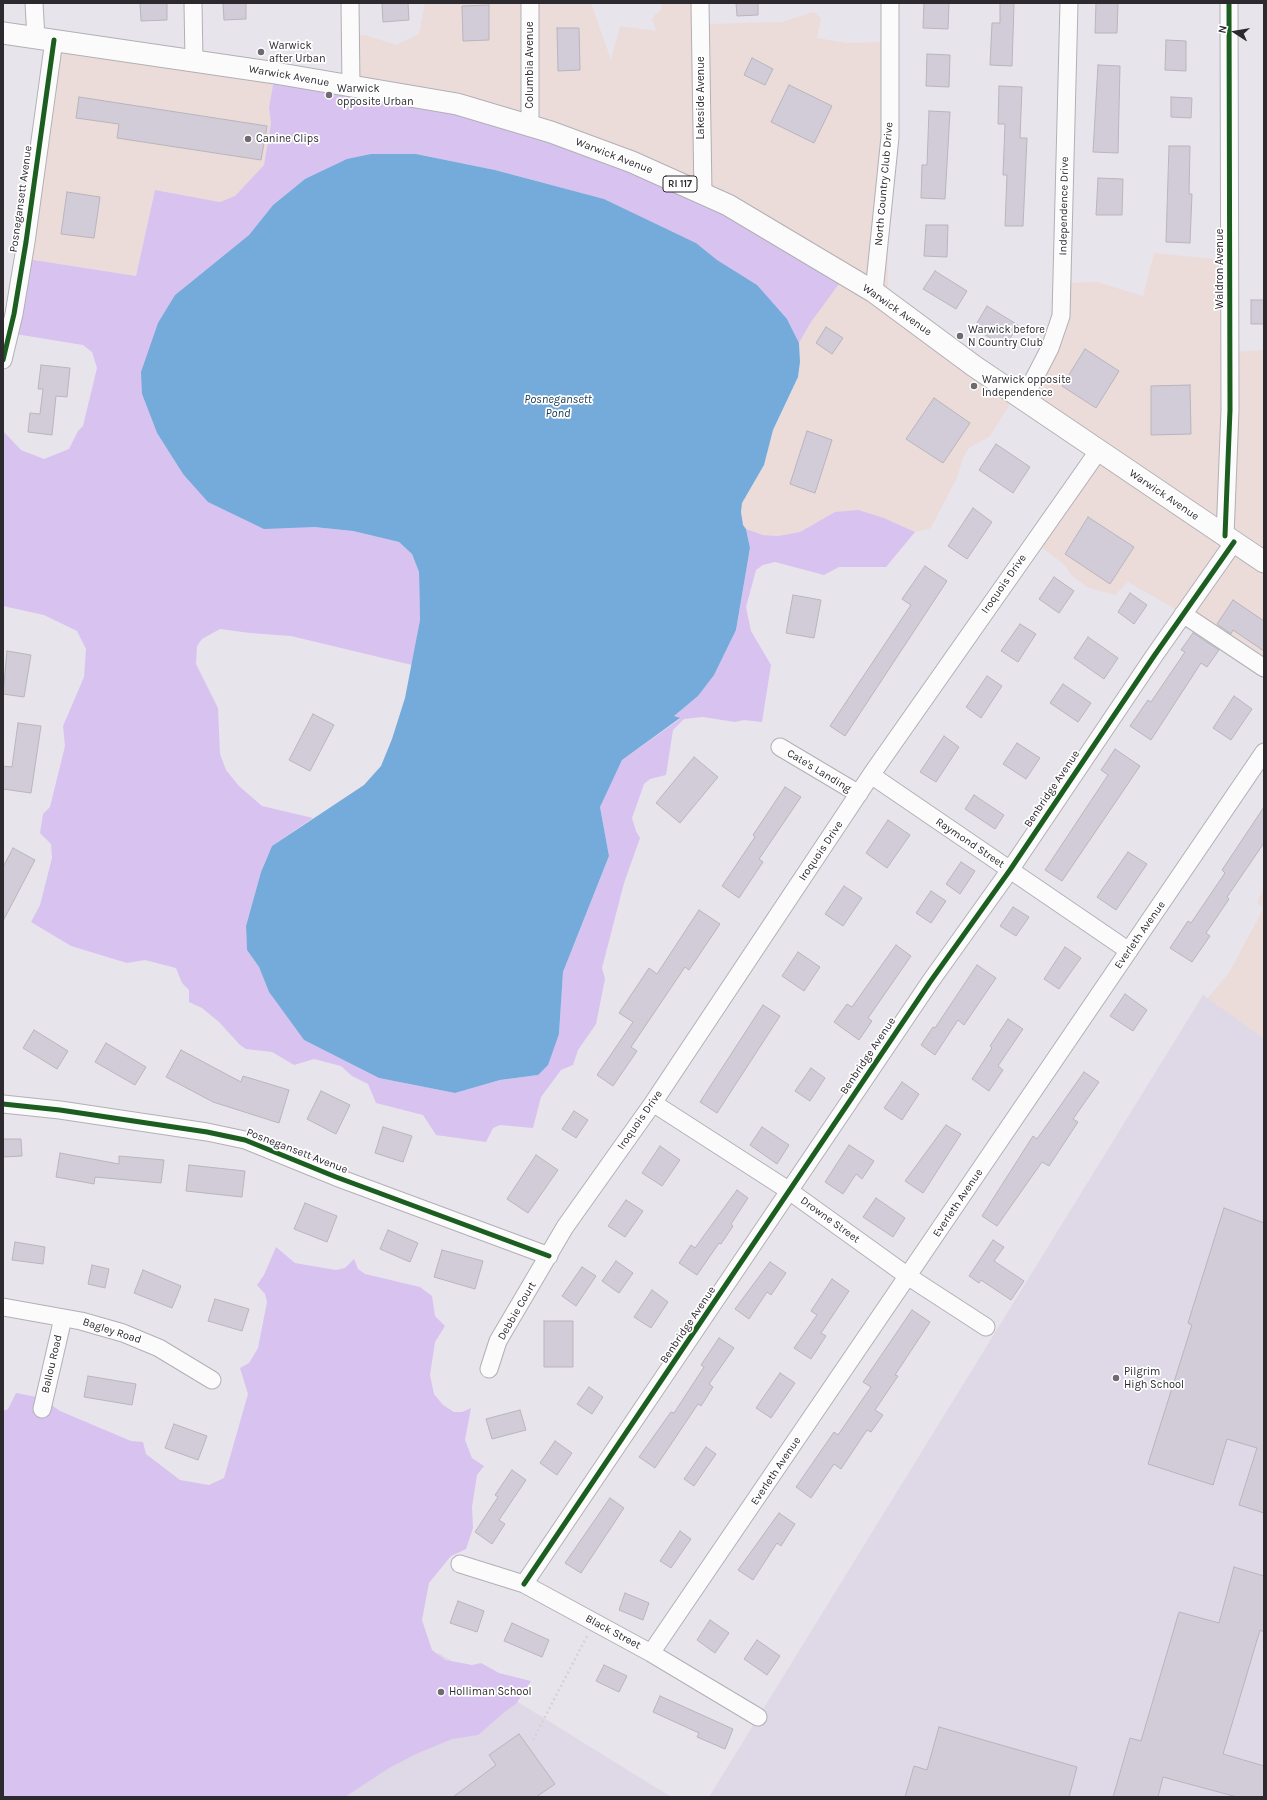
<!DOCTYPE html>
<html>
<head>
<meta charset="utf-8">
<style>
	body { margin:0 }
	#map { position:relative; width:1267px; height:1800px; overflow:hidden; background:#e8e4ec; font-family:Karla,sans-serif }
	canvas { display:block }
	.frame { position:absolute; inset:0; border:4px solid #2c292f; pointer-events:none }
	.north { position:absolute; left:1215px; top:12px; width:40px; height:40px; -webkit-text-stroke:3px #fff; paint-order:stroke; rotate:282deg; font-size:11px; font-weight:700; line-height:16px; text-align:center; color:#2c292f }
	.north::after { content:''; display:block; margin:auto; width:14px; height:18px; background:#2c292f; clip-path:polygon(50% 0,100% 100%,50% 72%,0 100%) }
</style>
</head>
<body>
<div id="map">
<canvas width="1267" height="1800"></canvas>
<div class="frame"></div>
<div class="north">N</div>
</div>
<script>
const context = document.querySelector('canvas').getContext('2d');
context.lineJoin = 'round';
function fill(path, color) {
  context.fillStyle = color;
  context.fill(path, 'evenodd');
}
function poly(rows) {
  const path = new Path2D();
  for (const r of rows) {
    path.moveTo(r[0], r[1]);
    for (let i = 2; i < r.length; i += 2) path.lineTo(r[i], r[i + 1]);
  }
  return path;
}
function stroke(path, color, width, dash) {
  context.strokeStyle = color;
  context.lineWidth = width;
  context.lineCap = dash ? 'butt' : 'round';
  context.setLineDash(dash || []);
  context.stroke(path);
}
function label(font, color, halo, rows, align = 'center') {
  context.font = font + ' Karla,sans-serif';
  context.lineWidth = 3.5;
  context.setLineDash([]);
  context.textBaseline = 'middle';
  context.strokeStyle = halo;
  context.fillStyle = color;
  for (const [text, x, y, turn = 0] of rows) {
    context.save();
    context.translate(x, y);
    context.rotate((+turn || 0) * Math.PI / 180);
    context.textAlign = isNaN(turn) ? turn : align;
    if (halo) context.strokeText(text, 0, 0);
    context.fillText(text, 0, 0);
    context.restore();
  }
}
fill(poly([
	[425,3,591,3,611,60,620,26,657,31,652,20,655,14,660,12,663,3,704,3,707,24,781,22,814,12,821,18,817,38,847,43,887,42,888,303,1014,398,990,436,969,448,963,458,957,478,930,529,915,532,884,518,835,512,800,532,778,536,763,535,746,529,743,525,741,512,742,503,764,465,773,430,798,377,800,362,799,343,811,322,354,85,351,34,365,35,396,45,419,34],
	[52,42,275,74,269,107,271,123,264,165,235,196,220,202,155,190,136,276,21,258],
	[1154,253,1226,260,1231,352,1264,350,1264,665,1184,614,1128,582,1115,595,1089,588,1073,577,1065,565,1033,541,1095,452,1024,395,1048,349,1063,283,1097,282,1143,296],
	[1264,887,1264,1046,1201,1006,1228,974,1257,921,1263,908,1257,903]
]), '#ebdcd9');
fill(poly([
	[1203,995,1264,1039,1264,1797,709,1797],
	[439,1653,650,1784,672,1797,219,1797]
]), '#dfd8e7');
fill(poly([
	[275,74,340,83,631,160,844,277,811,322,799,343,787,319,696,243,604,199,495,170,416,154,305,179,273,205,249,235,175,295,142,394,157,433,183,474,314,527,353,531,399,542,412,554,419,572,420,620,412,665,291,636,250,633,220,629,202,639,197,646,196,664,218,708,220,754,226,770,239,786,262,806,313,818,272,846,261,872,246,926,247,950,259,967,269,992,304,1040,379,1078,455,1093,500,1080,538,1075,559,1034,563,972,609,856,600,807,605,795,622,760,680,719,674,716,698,696,714,674,736,630,750,548,746,529,763,535,778,536,800,532,835,512,858,510,884,518,915,532,886,567,839,567,824,575,775,562,763,565,756,570,746,607,751,631,771,665,762,722,744,720,735,722,703,717,684,719,673,730,666,775,650,779,644,784,632,818,636,831,640,838,624,883,602,968,605,979,596,1024,578,1050,573,1065,561,1070,541,1097,533,1128,500,1125,493,1128,486,1142,436,1135,423,1115,376,1103,368,1084,352,1076,341,1066,314,1059,294,1065,272,1052,246,1049,240,1045,219,1022,202,1008,189,1002,189,990,182,983,176,968,145,960,127,963,71,946,31,922,40,905,52,858,51,844,40,833,43,814,50,807,65,746,63,726,84,677,86,649,77,631,44,615,3,606,3,431,21,450,44,459,69,449,78,431,83,426,97,368,92,352,83,345,9,333,21,258,136,276,155,190,220,202,235,196,264,165,271,123,269,107],
	[276,1247,295,1263,336,1270,345,1268,354,1259,358,1269,365,1274,420,1287,432,1296,435,1316,445,1326,435,1342,430,1375,434,1394,443,1405,454,1412,462,1412,471,1408,465,1440,472,1458,484,1466,477,1475,472,1507,473,1528,466,1549,451,1556,429,1583,422,1620,432,1650,445,1660,472,1665,481,1663,499,1673,531,1681,516,1704,507,1710,478,1735,452,1739,416,1754,389,1768,345,1797,3,1797,3,1411,8,1409,16,1393,42,1398,60,1411,131,1441,143,1442,146,1454,180,1480,209,1485,224,1478,248,1394,240,1368,249,1363,258,1348,267,1302,265,1294,257,1285,264,1275]
]), '#d8c2f0');
fill(poly([
	[371,154,416,154,495,170,604,199,696,243,717,260,757,285,787,319,799,343,800,362,798,377,773,430,764,465,742,503,741,512,743,525,746,529,750,548,736,630,714,675,698,696,674,716,680,718,622,760,600,807,609,856,563,972,559,1034,548,1065,538,1075,500,1080,455,1093,379,1078,304,1040,269,992,259,967,247,950,246,926,261,872,272,846,364,785,381,766,392,739,405,698,420,620,419,572,412,554,399,542,353,531,314,527,264,529,208,502,183,474,157,433,142,394,141,372,158,323,175,295,249,235,273,205,305,179,347,159]
]), '#74abda');
const building = poly([
	[140,3,167,3,167,20,141,21,140,3],
	[223,3,246,3,246,19,224,20,223,3],
	[382,3,408,3,409,20,383,22,382,3],
	[736,3,758,3,758,15,737,16,736,3],
	[924,3,949,3,948,29,923,28,924,3],
	[1000,3,1014,3,1012,66,990,65,992,23,1000,23,1000,3],
	[1096,3,1118,3,1117,33,1095,33,1096,3],
	[489,5,489,40,463,41,462,6,489,5],
	[557,28,579,28,580,70,558,71,557,28],
	[1166,40,1186,41,1186,71,1165,70,1166,40],
	[927,54,950,55,949,87,926,86,927,54],
	[752,58,773,69,765,85,744,75,752,58],
	[1098,65,1120,66,1118,153,1093,152,1098,65],
	[789,85,832,106,814,143,771,122,789,85],
	[999,86,1022,87,1020,138,1027,138,1023,226,1005,226,1007,175,1003,175,1005,124,998,124,999,86],
	[79,97,267,126,261,160,117,138,119,124,76,118,79,97],
	[1171,97,1192,98,1191,118,1171,117,1171,97],
	[929,111,950,112,945,199,921,198,922,165,927,165,929,111],
	[1169,146,1190,146,1189,194,1192,194,1190,243,1166,242,1169,146],
	[1098,178,1123,179,1122,215,1096,215,1098,178],
	[67,192,100,197,94,238,61,234,67,192],
	[926,225,948,225,947,257,924,256,926,225],
	[935,271,967,291,956,309,923,289,935,271],
	[1251,300,1264,300,1264,324,1251,324,1251,300],
	[987,306,1018,325,1005,347,974,328,987,306],
	[826,327,843,338,832,354,816,343,826,327],
	[1085,349,1119,371,1096,408,1062,386,1085,349],
	[41,365,70,368,67,397,56,396,52,435,28,432,30,413,40,414,43,389,38,389,41,365],
	[1190,385,1191,434,1151,435,1151,386,1190,385],
	[934,398,970,423,943,463,906,439,934,398],
	[807,431,832,440,815,493,790,484,807,431],
	[996,444,1030,467,1013,493,979,470,996,444],
	[973,508,992,522,967,559,948,546,973,508],
	[1088,517,1134,547,1110,584,1065,554,1088,517],
	[925,566,947,581,845,736,830,726,911,605,902,599,925,566],
	[1054,577,1074,591,1059,613,1039,599,1054,577],
	[1130,593,1147,605,1134,624,1118,612,1130,593],
	[793,595,821,600,814,638,786,633,793,595],
	[1233,600,1264,621,1264,651,1233,630,1231,634,1217,624,1233,600],
	[1020,624,1036,634,1018,662,1001,651,1020,624],
	[1193,633,1219,650,1207,667,1201,663,1151,740,1130,726,1148,700,1151,702,1185,652,1181,650,1193,633],
	[1088,637,1118,658,1104,679,1074,658,1088,637],
	[7,651,31,655,24,697,3,694,7,651],
	[987,676,1002,686,981,718,966,707,987,676],
	[1063,684,1091,703,1078,722,1050,703,1063,684],
	[1234,696,1252,709,1231,740,1213,728,1234,696],
	[313,714,334,725,310,771,289,760,313,714],
	[18,723,41,726,31,793,3,789,3,766,12,767,18,723],
	[944,736,959,747,936,782,920,772,944,736],
	[1017,743,1040,758,1026,779,1003,764,1017,743],
	[1115,749,1140,766,1062,881,1045,870,1108,775,1101,770,1115,749],
	[694,757,718,777,680,823,656,803,694,757],
	[785,787,801,797,759,859,763,862,739,898,722,886,755,837,753,835,785,787],
	[974,795,1004,815,995,829,965,809,974,795],
	[1264,807,1264,843,1227,897,1229,899,1206,933,1210,936,1192,962,1170,948,1188,921,1191,923,1225,873,1222,870,1264,807],
	[888,820,910,835,887,868,866,853,888,820],
	[13,848,35,860,3,921,3,867,13,848],
	[1128,852,1147,864,1116,910,1097,897,1128,852],
	[961,862,975,871,960,894,946,884,961,862],
	[844,886,862,898,843,926,825,914,844,886],
	[931,891,946,901,931,923,916,913,931,891],
	[1013,907,1029,917,1016,936,1000,926,1013,907],
	[699,910,720,924,689,970,685,967,631,1047,637,1051,613,1086,597,1075,633,1022,619,1013,649,968,657,974,699,910],
	[896,945,911,956,868,1018,872,1021,859,1040,834,1022,847,1004,852,1007,896,945],
	[1065,947,1081,958,1059,989,1044,979,1065,947],
	[798,952,820,967,804,991,782,976,798,952],
	[977,965,996,978,964,1025,958,1020,935,1055,921,1045,933,1027,935,1028,977,965],
	[1125,994,1147,1010,1133,1031,1110,1016,1125,994],
	[763,1005,780,1016,717,1113,700,1102,763,1005],
	[1008,1019,1023,1029,998,1066,1003,1070,989,1091,972,1079,992,1048,990,1046,1008,1019],
	[34,1030,68,1051,57,1069,23,1048,34,1030],
	[106,1043,146,1067,135,1085,95,1062,106,1043],
	[181,1050,241,1082,243,1076,289,1090,279,1123,213,1102,166,1077,181,1050],
	[811,1068,825,1078,810,1101,795,1091,811,1068],
	[1084,1072,1099,1082,1073,1119,1078,1122,1049,1166,1042,1162,997,1226,982,1216,1033,1136,1037,1139,1084,1072],
	[902,1082,919,1094,902,1120,884,1108,902,1082],
	[321,1091,350,1105,336,1134,307,1119,321,1091],
	[574,1111,588,1120,576,1138,562,1129,574,1111],
	[946,1125,961,1134,923,1193,905,1181,946,1125],
	[383,1127,412,1136,403,1162,375,1153,383,1127],
	[762,1127,789,1145,777,1164,750,1145,762,1127],
	[3,1139,21,1139,22,1156,3,1157,3,1139],
	[849,1145,874,1161,862,1179,856,1174,843,1194,825,1182,849,1145],
	[660,1146,680,1160,662,1186,642,1173,660,1146],
	[60,1153,119,1164,119,1156,164,1160,161,1183,95,1177,94,1184,56,1177,60,1153],
	[536,1155,558,1170,528,1213,507,1199,536,1155],
	[189,1165,245,1171,242,1197,186,1191,189,1165],
	[737,1190,748,1198,731,1224,733,1226,721,1244,719,1243,697,1275,679,1263,691,1245,695,1248,737,1190],
	[876,1198,905,1218,893,1237,863,1217,876,1198],
	[626,1200,643,1211,625,1237,608,1226,626,1200],
	[305,1203,337,1216,327,1242,294,1229,305,1203],
	[1224,1208,1264,1223,1264,1513,1239,1505,1257,1448,1227,1439,1213,1485,1148,1464,1192,1325,1188,1323,1224,1208],
	[388,1230,418,1243,410,1262,380,1249,388,1230],
	[993,1240,1004,1247,994,1261,1024,1281,1011,1300,981,1280,979,1283,969,1276,993,1240],
	[15,1242,45,1247,43,1264,12,1260,15,1242],
	[442,1250,483,1261,475,1289,434,1277,442,1250],
	[616,1261,633,1273,619,1293,602,1281,616,1261],
	[770,1262,786,1273,771,1295,767,1292,749,1319,735,1309,770,1262],
	[92,1265,109,1269,105,1288,88,1284,92,1265],
	[582,1267,596,1276,576,1306,562,1296,582,1267],
	[143,1270,181,1286,172,1308,134,1293,143,1270],
	[832,1279,849,1291,821,1333,826,1336,811,1359,794,1348,817,1315,811,1311,832,1279],
	[652,1290,668,1302,651,1328,634,1317,652,1290],
	[215,1299,249,1309,242,1331,208,1321,215,1299],
	[912,1310,930,1322,895,1375,898,1376,875,1410,883,1415,871,1432,867,1430,841,1469,834,1464,811,1498,796,1487,834,1432,838,1435,871,1387,863,1382,912,1310],
	[544,1321,573,1321,573,1367,544,1367,544,1321],
	[719,1338,734,1348,709,1384,713,1387,701,1406,698,1404,655,1468,639,1457,671,1412,674,1413,704,1367,701,1365,719,1338],
	[780,1373,795,1383,771,1418,756,1408,780,1373],
	[88,1376,136,1384,132,1405,84,1397,88,1376],
	[589,1387,603,1397,592,1414,577,1404,589,1387],
	[520,1410,526,1430,492,1439,486,1419,520,1410],
	[174,1424,207,1436,198,1460,165,1448,174,1424],
	[555,1441,572,1453,557,1475,540,1463,555,1441],
	[706,1447,716,1454,694,1486,684,1479,706,1447],
	[512,1470,526,1480,499,1520,505,1524,492,1544,475,1532,498,1497,495,1495,512,1470],
	[610,1498,624,1508,581,1573,565,1563,610,1498],
	[779,1513,795,1524,781,1546,777,1543,753,1580,738,1570,779,1513],
	[680,1531,691,1539,671,1568,660,1561,680,1531],
	[1234,1567,1264,1576,1264,1632,1260,1630,1223,1754,1264,1766,1264,1797,1237,1797,1163,1777,1158,1797,1113,1797,1130,1738,1141,1741,1179,1612,1219,1623,1234,1567],
	[625,1593,649,1603,643,1620,619,1610,625,1593],
	[458,1601,484,1611,477,1632,450,1623,458,1601],
	[710,1620,729,1633,715,1653,697,1640,710,1620],
	[512,1623,549,1640,542,1657,504,1641,512,1623],
	[757,1640,780,1656,767,1675,744,1659,757,1640],
	[604,1665,627,1676,619,1692,596,1681,604,1665],
	[660,1696,733,1729,725,1749,697,1737,699,1733,653,1712,660,1696],
	[939,1727,1077,1767,1069,1797,905,1797,914,1766,927,1770,939,1727],
	[519,1734,555,1784,536,1797,453,1797,496,1765,489,1755,519,1734]
]);
fill(building, '#d2ccd8');
stroke(building, '#b8b5bc', 1);
const minor = poly([
	[34,3,36,38],
	[193,3,194,61],
	[350,3,351,86],
	[530,3,530,126],
	[700,3,703,194],
	[874,292,890,137,890,3],
	[3,360,14,314,26,242,54,40],
	[1023,400,1050,348,1061,316,1069,3],
	[1225,536,1230,410,1229,3],
	[1183,614,1264,668],
	[780,747,859,794],
	[871,775,1129,951],
	[653,1103,788,1190,909,1277,986,1327],
	[3,1104,60,1110,207,1132,245,1140,336,1177,549,1256],
	[3,1307,81,1321,123,1333,159,1348,212,1380],
	[489,1369,498,1341,565,1227,653,1103,871,775,1099,450],
	[42,1409,63,1318],
	[460,1564,524,1584,651,1653,758,1717],
	[524,1584,930,982,1010,870,1154,656,1234,542],
	[651,1653,1264,752]
]);
const major = poly([
	[3,33,269,72,457,104,551,132,632,162,728,205,874,292,974,366,1264,562]
]);
stroke(minor, '#b2afb6', 19);
stroke(major, '#b2afb6', 23);
stroke(poly([
	[533,1740,587,1636]
]), '#d4d3d5', 2.5, [2, 3]);
stroke(minor, '#fcfbfc', 17);
stroke(major, '#fcfbfc', 21);
stroke(poly([
	[3,360,14,314,26,242,54,40],
	[1225,536,1230,410,1229,3],
	[3,1104,60,1110,207,1132,245,1140,336,1177,549,1256],
	[524,1584,930,982,1010,870,1154,656,1234,542]
]), '#1b5e20', 5);
for (const [x, y, r, color] of [
	[261,52,4,"#6e6a71"],
	[329,95,4,"#6e6a71"],
	[248,139,4,"#6e6a71"],
	[960,336,4,"#6e6a71"],
	[974,386,4,"#6e6a71"],
	[1116,1378,4,"#6e6a71"],
	[441,1692,4,"#6e6a71"]
]) {
  const dot = new Path2D();
  dot.arc(x, y, r, 0, 2 * Math.PI);
  context.fillStyle = color;
  context.fill(dot);
  stroke(dot, '#fff', 1.5);
}
for (const [x, y, w] of [
	[680,184,34]
]) {
  const box = new Path2D();
  box.roundRect(x - w / 2, y - 8, w, 16, 3);
  context.fillStyle = '#fff';
  context.fill(box);
  stroke(box, '#2c292f', 1);
}
label('bold 10px', '#2c292f', null, [
	["RI 117",680,184]
]);
label('11px', '#2c292f', '#fff', [
	["Warwick",269,46],
	["after Urban",269,59],
	["Warwick",337,89],
	["opposite Urban",337,102],
	["Canine Clips",256,139],
	["Warwick before",968,330],
	["N Country Club",968,343],
	["Warwick opposite",982,380],
	["Independence",982,393],
	["Pilgrim",1124,1372],
	["High School",1124,1385],
	["Holliman School",449,1692]
], 'left');
label('11px', '#2c292f', '#fff', [
	["Columbia Avenue",530,65,-90],
	["Warwick Avenue",289,76,10],
	["Lakeside Avenue",701,98,-90],
	["Warwick Avenue",614,156,21],
	["North Country Club Drive",884,184,-85],
	["Posnegansett Avenue",21,199,-82],
	["Independence Drive",1064,206,-89],
	["Waldron Avenue",1220,269,-90],
	["Warwick Avenue",897,310,35],
	["Warwick Avenue",1164,495,34],
	["Iroquois Drive",1004,584,-55],
	["Cate's Landing",819,771,31],
	["Benbridge Avenue",1052,789,-56],
	["Raymond Street",970,843,34],
	["Iroquois Drive",821,851,-56],
	["Everleth Avenue",1140,935,-55],
	["Benbridge Avenue",868,1056,-56],
	["Iroquois Drive",640,1120,-55],
	["Posnegansett Avenue",297,1151,21],
	["Everleth Avenue",958,1203,-56],
	["Drowne Street",830,1220,36],
	["Debbie Court",517,1311,-60],
	["Benbridge Avenue",688,1325,-56],
	["Bagley Road",112,1331,18],
	["Ballou Road",52,1364,-77],
	["Everleth Avenue",776,1471,-56],
	["Black Street",613,1632,28]
]);
label('italic 12px', '#143650', '#fff', [
	["Posnegansett",558,400],
	["Pond",558,414]
]);
</script>
</body>
</html>
